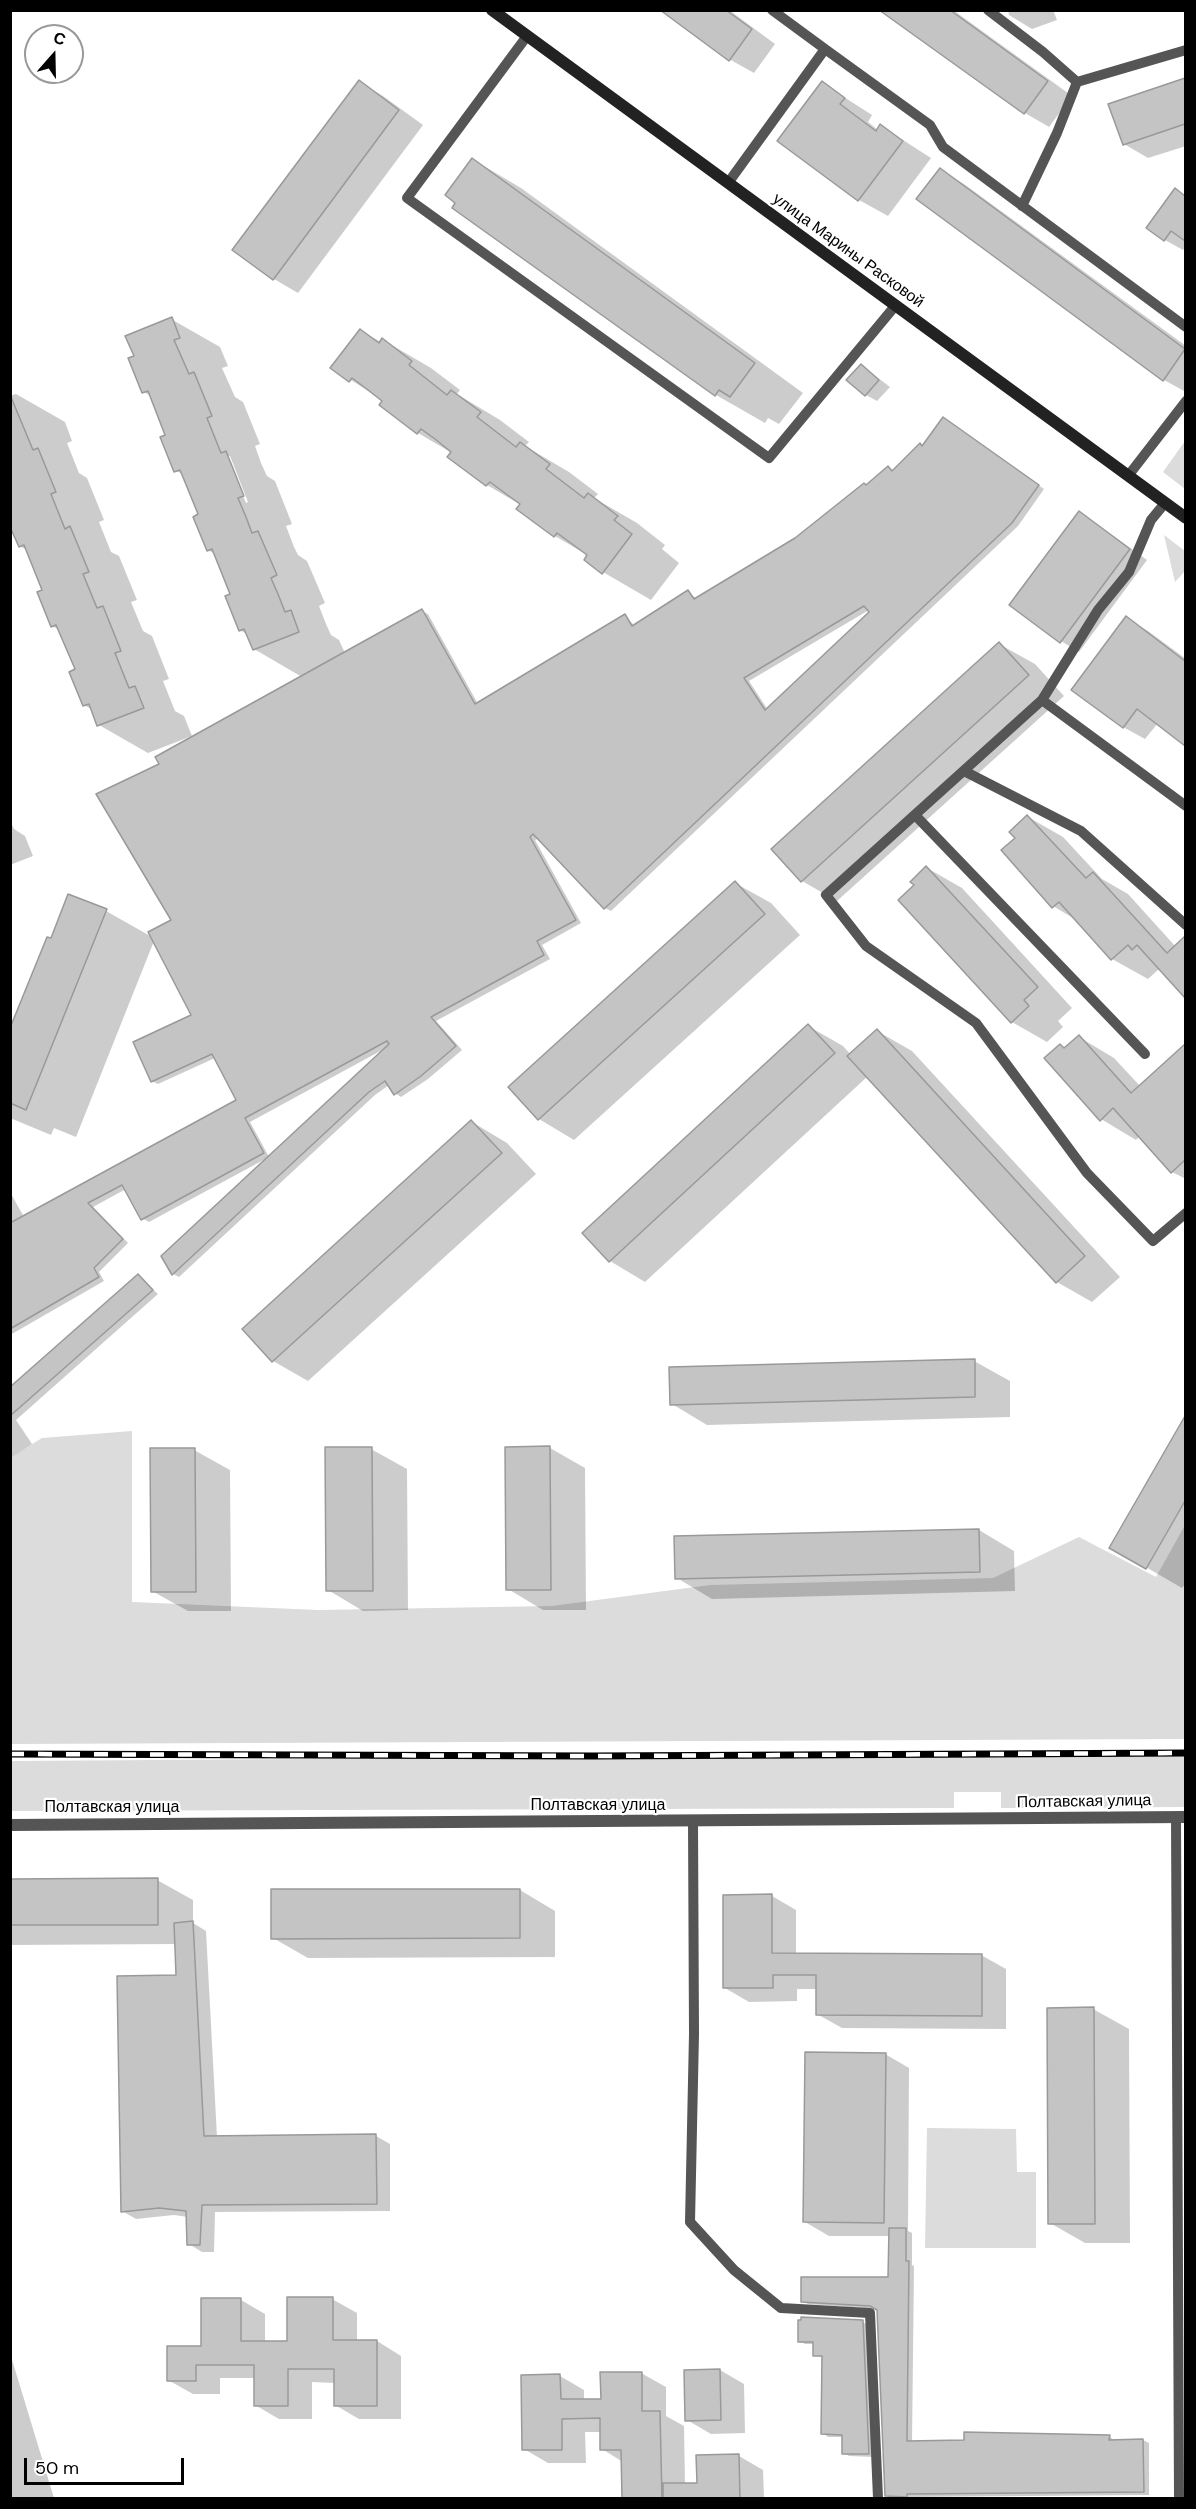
<!DOCTYPE html>
<html>
<head>
<meta charset="utf-8">
<style>
	body { margin:0 }
	#map { position:relative; width:1196px; height:2509px; overflow:hidden; background:#fff; font-family:"DM Sans",sans-serif }
	canvas { display:block }
	.frame { position:absolute; inset:0; border:12px solid #000; pointer-events:none }
	.north { position:absolute; left:24px; top:24px; width:60px; height:60px; box-sizing:border-box; background:#fff; border:2px solid #999; border-radius:50%; rotate:20deg; font-size:16px; font-weight:700; line-height:24px; text-align:center; color:#000 }
	.north::after { content:''; display:block; margin:auto; width:21px; height:27px; background:#000; clip-path:polygon(50% 0,100% 100%,50% 72%,0 100%) }
	.scale { position:absolute; left:24px; top:2458px; width:160px; height:27px; box-sizing:border-box; border:3px solid #000; border-top:0; padding-left:8px; font-size:18px; line-height:21px; white-space:nowrap; color:#000; -webkit-text-stroke:4px #fff; paint-order:stroke }
</style>
</head>
<body>
<div id="map">
<canvas width="1196" height="2509"></canvas>
<div class="frame"></div>
<div class="north">С</div>
<div class="scale">50 m</div>
</div>
<script>
const context = document.querySelector('canvas').getContext('2d');
context.lineJoin = 'round';
function fill(path, color) {
  context.fillStyle = color;
  context.fill(path, 'evenodd');
}
function poly(rows) {
  const path = new Path2D();
  for (const r of rows) {
    path.moveTo(r[0], r[1]);
    for (let i = 2; i < r.length; i += 2) path.lineTo(r[i], r[i + 1]);
  }
  return path;
}
function stroke(path, color, width, dash) {
  context.strokeStyle = color;
  context.lineWidth = width;
  context.lineCap = dash ? 'butt' : 'round';
  context.setLineDash(dash || []);
  context.stroke(path);
}
function label(font, color, halo, rows, align = 'center') {
  context.font = font + ' "DM Sans",sans-serif';
  context.lineWidth = 4.5;
  context.setLineDash([]);
  context.textBaseline = 'middle';
  context.strokeStyle = halo;
  context.fillStyle = color;
  for (const [text, x, y, turn = 0] of rows) {
    context.save();
    context.translate(x, y);
    context.rotate((+turn || 0) * Math.PI / 180);
    context.textAlign = isNaN(turn) ? turn : align;
    if (halo) context.strokeText(text, 0, 0);
    context.fillText(text, 0, 0);
    context.restore();
  }
}
fill(poly([
	[1185,441,1186,441,1185,489,1163,472],
	[1164,535,1185,551,1185,571,1175,582],
	[132,1431,132,1602,318,1610,552,1606,710,1585,993,1578,1079,1537,1156,1577,1185,1525,1185,1739,11,1744,11,1457,42,1438],
	[1185,1753,1185,1807,1001,1808,1001,1792,954,1792,954,1808,11,1811,11,1761],
	[927,2128,1016,2129,1017,2172,1036,2172,1036,2248,925,2248]
]), '#dcdcdc');
fill(poly([
	[663,10,729,10,775,44,754,73,729,59],
	[882,10,953,10,1072,96,1049,127,1025,113],
	[1008,10,1053,10,1057,20,1032,29,1009,15],
	[1186,79,1186,146,1148,158,1124,144,1110,105],
	[359,82,383,96,423,125,298,293,274,279,234,249],
	[822,83,872,115,868,122,878,130,881,126,931,158,888,216,859,200,779,141],
	[472,159,521,188,803,393,779,424,768,418,765,423,716,395,454,207],
	[940,170,964,184,1186,346,1186,392,1164,380,918,199],
	[1176,190,1186,196,1186,246,1183,250,1165,240],
	[171,319,220,347,228,366,222,368,235,397,243,402,260,444,255,446,261,463,267,476,275,481,292,524,286,526,294,547,298,555,307,561,325,603,319,606,326,624,331,635,339,640,345,653,422,611,428,614,478,704,625,616,635,626,688,592,697,599,796,539,888,468,893,471,949,422,1044,489,1018,526,611,911,605,908,539,838,535,840,581,923,542,945,550,959,436,1021,462,1050,428,1079,401,1097,395,1093,389,1085,375,1095,179,1277,173,1274,163,1257,386,1048,250,1122,269,1157,149,1222,142,1218,126,1189,93,1207,128,1243,99,1272,104,1281,10,1335,10,1192,24,1217,238,1101,215,1058,158,1084,152,1081,193,1016,154,941,76,1137,54,1128,51,1135,10,1118,10,1032,52,940,106,911,152,937,173,920,161,765,302,677,254,649,248,635,240,630,232,595,216,555,208,550,200,515,184,475,175,470,167,436,152,397,144,392,136,357],
	[226,456,230,456,248,502,246,503],
	[869,610,871,612,768,710,749,681],
	[361,331,381,342,383,340,431,368,460,390,457,394,500,420,529,442,525,446,569,472,598,494,594,498,637,523,665,545,662,549,679,563,651,600,603,572,589,556,555,536,518,509,521,505,487,485,452,453,418,433,381,405,384,401,332,368],
	[861,365,890,387,877,401,866,395],
	[16,394,65,422,72,441,67,443,79,473,87,478,104,520,99,522,111,552,119,556,137,600,131,602,143,631,152,636,169,679,163,681,175,711,184,716,192,736,148,753,99,725,93,710,84,705,77,670,60,630,52,626,44,591,28,551,20,546,10,508,10,396],
	[1079,513,1097,524,1147,560,1079,652,1061,641],
	[1126,618,1148,631,1186,659,1186,744,1158,723,1145,739,1123,727],
	[999,644,1035,664,1064,696,837,901,802,881],
	[1028,817,1063,837,1102,879,1128,894,1176,947,1186,938,1186,995,1160,968,1148,979,1112,959,1078,921,1053,906,1017,838],
	[10,821,14,829,25,836,33,856,10,865],
	[927,868,962,888,1072,1008,1058,1021,1063,1027,1047,1042,1012,1022,916,885],
	[735,883,771,903,800,935,574,1140,539,1119,510,1087],
	[808,1026,843,1046,851,1055,877,1031,912,1051,1120,1277,1092,1302,1057,1282,868,1076,645,1282,610,1261],
	[1079,1037,1114,1058,1140,1086,1186,1045,1186,1179,1172,1172,1140,1136,1136,1140,1101,1119,1060,1046,1066,1049],
	[472,1122,507,1143,536,1174,308,1381,273,1361],
	[138,1276,158,1294,16,1420,32,1444,10,1458,10,1389],
	[974,1361,1010,1381,1010,1417,707,1425,672,1404],
	[1186,1419,1186,1583,1182,1588,1111,1547],
	[507,1448,550,1448,585,1468,586,1610,543,1610,508,1589],
	[371,1449,407,1469,408,1610,363,1611,328,1590],
	[194,1450,230,1470,231,1611,188,1611,152,1591],
	[979,1530,1014,1551,1015,1591,712,1599,677,1578],
	[157,1880,193,1900,193,1923,206,1931,217,2137,376,2136,390,2144,390,2211,215,2212,214,2252,202,2252,189,2244,188,2217,174,2215,136,2219,122,2211,178,1977,176,1944,10,1945,10,1881],
	[520,1890,555,1911,555,1957,308,1958,273,1938],
	[772,1896,796,1910,796,1955,981,1955,1006,1969,1006,2029,842,2028,817,2014,817,1989,797,1989,797,2001,749,2002,725,1988],
	[1093,2009,1129,2029,1130,2243,1085,2243,1050,2223],
	[885,2054,909,2068,908,2231,912,2233,912,2265,914,2266,912,2443,1109,2436,1115,2441,1143,2440,1149,2443,1149,2495,912,2497,912,2498,892,2498,887,2496,878,2309,808,2304,802,2301,890,2279,890,2236,829,2236,805,2222],
	[332,2299,357,2313,357,2341,377,2341,401,2356,401,2419,359,2419,335,2405,335,2383,312,2382,312,2419,279,2419,255,2405,255,2378,220,2378,220,2394,193,2394,168,2380,203,2347,241,2300,265,2314,265,2343,289,2343],
	[862,2322,868,2325,874,2457,849,2456,844,2453,844,2437,828,2437,823,2433,824,2358,815,2355,815,2344,805,2344,800,2341],
	[10,2353,54,2498,10,2498],
	[720,2370,744,2384,745,2433,711,2434,687,2420,686,2371],
	[641,2373,666,2387,666,2416,684,2426,685,2484,698,2484,739,2456,763,2470,764,2498,624,2498,623,2462,602,2449,601,2432,585,2432,586,2463,548,2463,524,2449,560,2376,584,2390,584,2400,603,2400]
]), '#0003');
const building = poly([
	[660,10,726,10,752,29,729,61,660,10],
	[879,10,950,10,1048,81,1024,114,879,10],
	[1185,78,1185,124,1123,145,1108,104,1185,78],
	[359,80,399,110,273,280,232,250,359,80],
	[822,81,845,98,840,104,876,131,880,124,903,141,858,201,777,141,822,81],
	[472,158,755,363,730,397,719,390,715,396,452,208,455,203,445,195,472,158],
	[940,168,1185,349,1163,381,916,199,940,168],
	[1175,188,1185,196,1185,241,1171,231,1164,241,1146,228,1175,188],
	[172,317,180,338,174,340,189,374,194,372,212,416,207,418,221,453,226,451,244,496,238,498,246,517,252,533,258,531,277,575,271,578,278,594,285,612,291,610,299,632,253,650,244,629,239,631,225,596,230,594,212,549,207,551,193,517,198,514,180,470,174,472,160,437,165,435,148,391,142,393,128,358,134,356,125,336,172,317],
	[360,329,379,343,382,338,412,361,409,365,447,395,451,390,481,412,477,417,516,447,520,442,550,464,546,469,584,498,588,493,618,516,614,520,632,534,602,574,584,560,587,555,557,533,554,537,516,509,520,504,506,494,490,482,486,486,447,457,451,452,435,439,421,429,417,434,379,405,382,401,368,390,352,378,349,382,330,368,360,329],
	[861,364,879,380,865,396,846,380,861,364],
	[11,397,33,450,38,448,56,492,51,494,65,529,70,526,89,572,83,574,97,608,103,606,121,651,115,653,129,688,135,686,144,708,97,726,89,704,83,706,69,672,75,669,56,625,51,627,37,592,42,590,24,545,19,547,10,527,11,397],
	[943,417,1039,485,1012,523,604,909,533,834,530,837,576,920,537,941,544,955,431,1017,456,1046,421,1076,394,1095,385,1081,369,1092,172,1275,161,1256,389,1044,387,1041,245,1118,264,1153,141,1220,122,1185,88,1203,123,1239,94,1268,99,1277,10,1329,10,1223,236,1100,212,1054,151,1082,133,1042,191,1015,148,932,171,920,96,794,159,764,155,757,422,609,475,704,625,614,632,626,688,590,694,599,795,538,864,483,866,485,888,466,892,471,920,443,922,446,943,417],
	[864,606,869,612,765,710,744,678,864,606],
	[1079,511,1130,549,1060,643,1009,605,1079,511],
	[1126,616,1185,661,1185,746,1137,709,1123,728,1071,690,1126,616],
	[999,642,1029,675,801,882,771,849,999,642],
	[1027,815,1086,878,1093,872,1167,953,1185,936,1185,998,1137,945,1132,950,1128,945,1111,960,1059,902,1052,908,1001,850,1015,838,1009,832,1027,815],
	[926,866,1038,987,1024,1000,1029,1006,1011,1023,898,900,914,885,910,882,926,866],
	[735,881,765,914,538,1120,508,1087,735,881],
	[68,894,107,909,26,1110,10,1103,10,1028,47,937,51,938,68,894],
	[808,1024,835,1053,609,1262,582,1233,808,1024],
	[877,1029,1085,1256,1056,1283,847,1056,877,1029],
	[1079,1035,1131,1093,1185,1044,1185,1160,1171,1173,1113,1108,1100,1121,1044,1058,1060,1044,1064,1048,1079,1035],
	[471,1120,502,1153,272,1362,242,1329,471,1120],
	[138,1274,153,1290,10,1416,10,1387,138,1274],
	[975,1359,975,1397,670,1405,669,1367,975,1359],
	[1185,1416,1185,1501,1146,1569,1109,1548,1185,1416],
	[550,1446,551,1590,506,1590,505,1447,550,1446],
	[325,1447,372,1447,373,1591,326,1591,325,1447],
	[150,1448,195,1448,196,1592,151,1592,150,1448],
	[979,1529,980,1572,675,1579,674,1536,979,1529],
	[158,1878,158,1925,10,1925,10,1879,158,1878],
	[271,1889,520,1889,520,1938,271,1939,271,1889],
	[772,1894,772,1953,982,1954,982,2016,816,2015,816,1975,773,1975,773,1988,723,1988,723,1895,772,1894],
	[193,1921,204,2136,376,2134,377,2204,202,2205,200,2245,187,2245,186,2211,159,2208,121,2212,117,1976,176,1975,174,1923,193,1921],
	[1094,2007,1095,2224,1048,2224,1047,2008,1094,2007],
	[805,2052,886,2053,884,2223,803,2222,805,2052],
	[889,2228,906,2228,906,2261,909,2261,907,2441,964,2440,964,2432,1110,2435,1109,2440,1143,2439,1144,2492,907,2494,907,2497,885,2496,877,2310,870,2306,801,2302,801,2277,888,2277,889,2228],
	[287,2297,333,2297,333,2340,377,2340,377,2406,334,2406,334,2369,288,2369,288,2406,254,2406,254,2365,196,2365,196,2381,167,2381,167,2346,201,2346,201,2298,241,2298,241,2341,287,2341,287,2297],
	[801,2317,863,2320,869,2454,842,2454,842,2435,821,2434,822,2356,813,2356,813,2342,798,2342,798,2320,801,2320,801,2317],
	[720,2369,721,2420,685,2421,684,2370,720,2369],
	[600,2372,642,2372,642,2411,660,2411,662,2499,622,2499,621,2450,600,2450,600,2418,562,2419,562,2450,522,2450,521,2375,560,2374,561,2399,601,2399,600,2372],
	[739,2454,740,2499,663,2499,663,2483,697,2483,696,2455,739,2454]
]);
fill(building, '#c4c4c4');
stroke(building, '#999', 1.5);
stroke(poly([
	[988,10,1043,52,1077,82],
	[527,36,407,198,769,458,895,306],
	[825,49,930,125,943,147,1186,327],
	[728,183,825,49,772,10],
	[1022,206,1057,133,1077,82,1186,50],
	[1128,476,1186,401],
	[1165,503,1151,520,1129,572,1098,610,1042,700,826,895,866,946,976,1023,1087,1173,1153,1241,1186,1213],
	[1042,700,1186,806],
	[964,771,1081,831,1186,925],
	[915,815,1145,1054],
	[1176,1818,1179,2498],
	[693,1822,694,2034,690,2222,734,2270,781,2308,870,2313,878,2498]
]), '#555', 10);
stroke(poly([
	[10,1825,1186,1817]
]), '#555', 12);
stroke(poly([
	[492,10,1186,518]
]), '#222', 12);
const rail = poly([
	[10,1754,594,1756,1186,1753]
]);
stroke(rail, '#000', 7);
stroke(rail, '#fff', 4.5, [14]);
label('16px', '#000', '#fff', [
	["улица Марины Расковой",848,251,36],
	["Полтавская улица",1084,1802,-1],
	["Полтавская улица",598,1806],
	["Полтавская улица",112,1808]
]);
</script>
</body>
</html>
